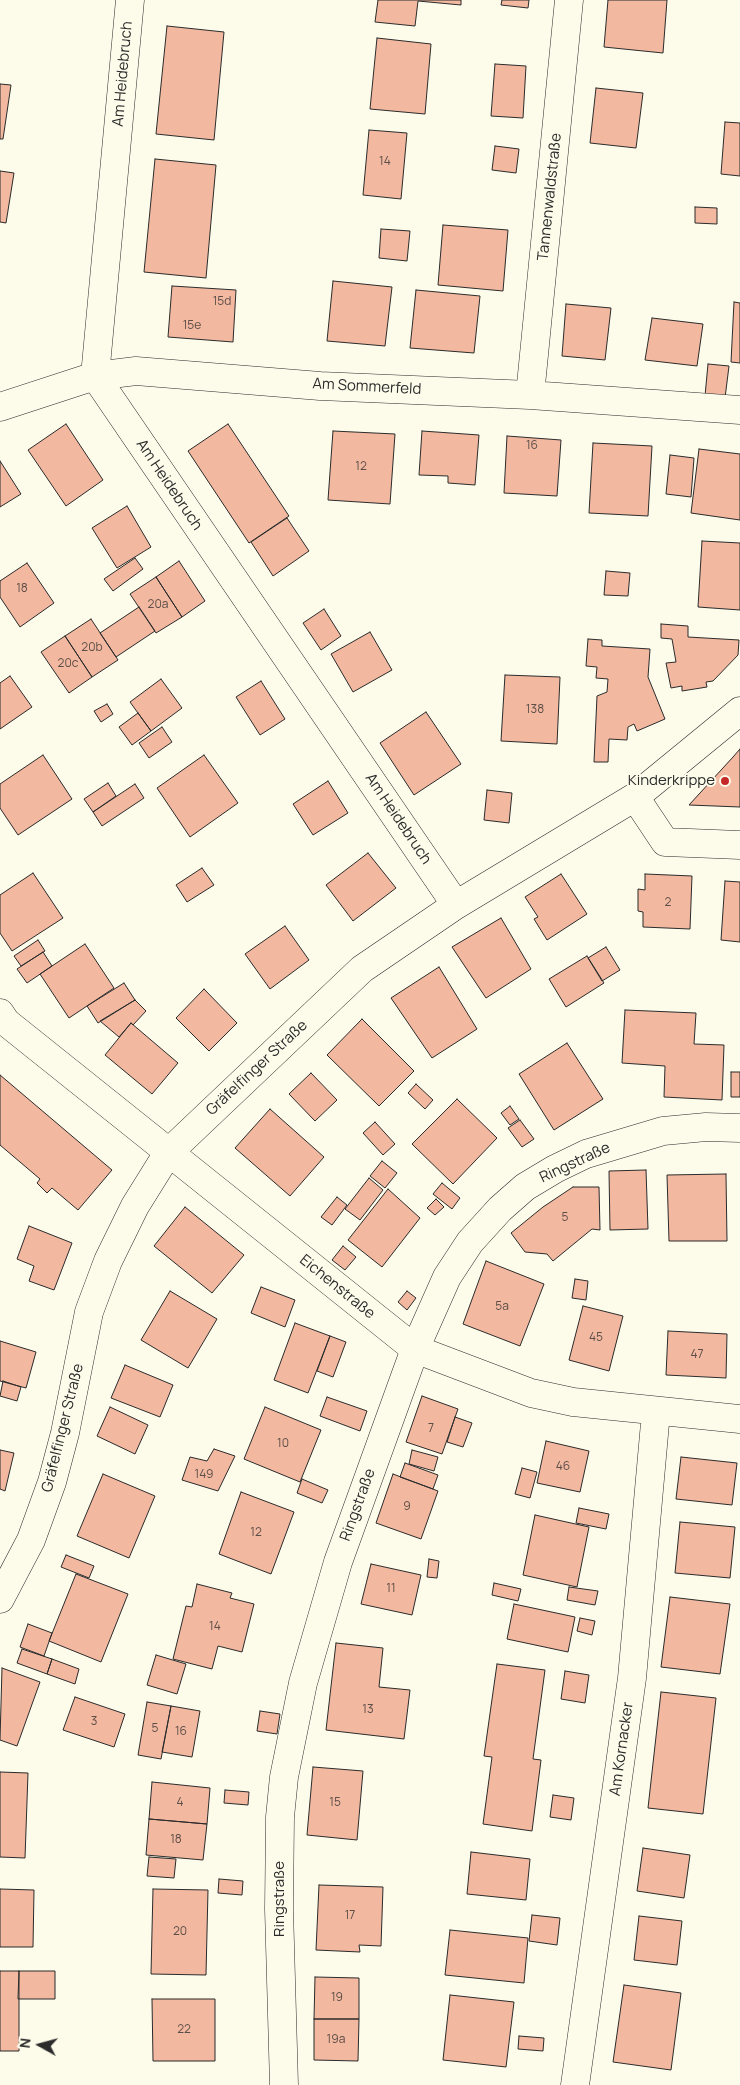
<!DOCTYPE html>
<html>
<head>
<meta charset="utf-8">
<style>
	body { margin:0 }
	#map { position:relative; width:740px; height:2085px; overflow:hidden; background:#fdfbea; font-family:Manrope,sans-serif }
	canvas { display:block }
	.north { position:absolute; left:15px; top:2020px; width:50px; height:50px; -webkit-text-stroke:4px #fdfbea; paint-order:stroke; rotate:277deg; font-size:14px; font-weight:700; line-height:20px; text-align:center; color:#2b2b2b }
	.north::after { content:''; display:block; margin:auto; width:18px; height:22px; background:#2b2b2b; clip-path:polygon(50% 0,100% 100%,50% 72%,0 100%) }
</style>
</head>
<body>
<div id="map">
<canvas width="740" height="2085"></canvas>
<div class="north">N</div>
</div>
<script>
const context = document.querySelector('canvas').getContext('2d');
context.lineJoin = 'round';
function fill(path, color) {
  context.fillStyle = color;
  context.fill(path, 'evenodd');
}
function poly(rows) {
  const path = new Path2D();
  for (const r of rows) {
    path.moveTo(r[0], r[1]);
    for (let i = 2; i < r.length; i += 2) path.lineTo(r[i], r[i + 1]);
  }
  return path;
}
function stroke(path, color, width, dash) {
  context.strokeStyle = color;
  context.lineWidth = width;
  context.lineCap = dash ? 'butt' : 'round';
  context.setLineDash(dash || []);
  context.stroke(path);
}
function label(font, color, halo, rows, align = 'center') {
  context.font = font + ' Manrope,sans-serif';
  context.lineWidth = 4;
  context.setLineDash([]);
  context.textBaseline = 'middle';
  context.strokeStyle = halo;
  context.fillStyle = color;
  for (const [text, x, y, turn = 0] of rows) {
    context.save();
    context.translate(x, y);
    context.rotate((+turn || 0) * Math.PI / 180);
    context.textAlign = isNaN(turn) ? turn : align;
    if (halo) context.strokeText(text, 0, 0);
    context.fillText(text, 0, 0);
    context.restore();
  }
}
const building = poly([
	[378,0,461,0,461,5,418,1,415,26,375,22,378,0],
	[502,0,529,0,528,8,501,5,502,0],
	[608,0,667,0,663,53,604,47,608,0],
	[167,26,224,32,214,140,156,134,167,26],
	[377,38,431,44,425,114,370,109,377,38],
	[495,64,526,66,523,118,491,116,495,64],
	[0,84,11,85,3,139,0,139,0,84],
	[596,88,643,93,636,148,590,143,596,88],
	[725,122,740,123,740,176,721,174,725,122],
	[369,130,407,133,401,199,363,195,369,130],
	[495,146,519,149,516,173,492,170,495,146],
	[155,159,216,165,206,278,144,272,155,159],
	[0,171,14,173,6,223,0,222,0,171],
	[695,207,717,208,717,224,695,223,695,207],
	[443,225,508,230,503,291,438,285,443,225],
	[381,229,410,231,407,261,379,258,381,229],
	[333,281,392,287,385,346,327,341,333,281],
	[172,286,236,290,233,342,168,337,172,286],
	[416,290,480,296,474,353,410,348,416,290],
	[734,302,740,303,740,363,731,362,734,302],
	[566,304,611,308,605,360,562,356,566,304],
	[652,318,703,324,697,366,645,360,652,318],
	[708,364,729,366,725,398,705,396,708,364],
	[66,424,103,480,66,506,28,450,66,424],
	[228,424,289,516,249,543,188,451,228,424],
	[333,431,395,434,390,504,328,500,333,431],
	[422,431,479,435,475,485,448,483,448,476,419,475,422,431],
	[507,436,561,440,557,496,504,493,507,436],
	[593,443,652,446,648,516,589,513,593,443],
	[699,449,740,454,740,520,691,513,699,449],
	[670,455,694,458,691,497,666,494,670,455],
	[0,461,21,494,0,507,0,461],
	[127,506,151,547,117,568,92,528,127,506],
	[287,518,309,551,273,576,251,542,287,518],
	[702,541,740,543,740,610,698,607,702,541],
	[135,558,143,569,113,591,104,579,135,558],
	[179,561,205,601,182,617,156,577,179,561],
	[27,563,54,603,20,627,0,597,0,581,27,563],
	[606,571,630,573,628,596,604,595,606,571],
	[156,577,182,617,156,633,130,594,156,577],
	[139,607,155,631,116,657,100,633,139,607],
	[324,609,341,636,321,650,303,623,324,609],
	[91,619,118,660,92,677,65,636,91,619],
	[661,624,688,626,688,637,739,640,738,655,713,681,706,682,707,687,682,691,682,686,671,688,666,663,676,662,672,639,661,638,661,624],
	[370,632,392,670,353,692,331,654,370,632],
	[65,636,92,677,69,693,41,652,65,636],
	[588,639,602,640,602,646,650,649,648,677,665,719,637,731,634,724,628,727,627,740,609,739,608,762,594,762,597,696,607,692,608,679,596,678,597,667,586,666,588,639],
	[505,675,560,677,557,744,501,741,505,675],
	[10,676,32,707,0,729,0,683,10,676],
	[161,679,182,708,151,731,130,702,161,679],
	[261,681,285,719,260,735,236,697,261,681],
	[107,704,113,714,101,722,94,711,107,704],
	[426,712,461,764,414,795,380,743,426,712],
	[138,713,151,731,132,745,119,727,138,713],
	[162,727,172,742,149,758,139,743,162,727],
	[740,749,740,807,689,805,733,757,740,749],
	[43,755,72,799,18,835,0,808,0,784,43,755],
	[204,755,238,803,190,837,157,788,204,755],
	[328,781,348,813,313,835,293,804,328,781],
	[108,783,116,796,93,812,84,799,108,783],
	[135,784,144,798,102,826,93,812,135,784],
	[487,790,512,793,509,823,484,820,487,790],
	[368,853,396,888,353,921,326,885,368,853],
	[202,868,214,885,187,902,176,885,202,868],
	[33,873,63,918,12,951,0,933,0,895,33,873],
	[561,874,587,914,547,940,534,919,538,917,525,897,561,874],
	[645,874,692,876,690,929,643,927,643,912,638,911,638,889,645,890,645,874],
	[725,881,740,882,740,942,721,940,725,881],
	[501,918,531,969,486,998,452,947,501,918],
	[285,926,309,960,270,989,245,954,285,926],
	[38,940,45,951,21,966,14,956,38,940],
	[85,944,114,988,69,1018,40,974,85,944],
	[606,947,620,970,602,981,588,958,606,947],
	[43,952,52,966,27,983,17,969,43,952],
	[587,956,604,983,566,1007,549,979,587,956],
	[439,967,477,1029,432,1058,391,998,439,967],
	[124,983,135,1000,98,1023,87,1006,124,983],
	[204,989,237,1023,209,1051,176,1018,204,989],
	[135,1000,146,1011,133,1025,131,1023,119,1037,100,1021,135,1000],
	[625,1010,696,1013,694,1044,724,1045,722,1100,664,1097,665,1066,622,1063,625,1010],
	[362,1019,414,1071,379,1106,327,1055,362,1019],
	[131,1023,178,1063,152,1094,105,1055,131,1023],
	[567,1043,603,1099,554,1130,519,1074,567,1043],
	[731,1072,740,1072,740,1097,731,1097,731,1072],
	[311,1073,337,1100,315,1121,289,1094,311,1073],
	[0,1075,112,1170,78,1210,52,1188,47,1193,37,1183,40,1179,0,1145,0,1075],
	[416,1084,433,1100,425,1109,408,1093,416,1084],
	[457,1099,497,1138,453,1184,412,1144,457,1099],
	[510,1106,519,1119,510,1125,501,1113,510,1106],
	[270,1109,324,1157,290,1196,235,1148,270,1109],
	[520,1120,534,1139,522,1147,508,1128,520,1120],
	[375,1122,395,1144,383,1155,363,1133,375,1122],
	[382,1161,397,1173,385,1188,370,1176,382,1161],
	[646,1170,648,1229,610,1230,609,1171,646,1170],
	[726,1174,727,1241,669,1241,667,1175,726,1174],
	[369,1178,383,1190,360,1220,345,1209,369,1178],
	[442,1183,460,1198,452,1209,433,1194,442,1183],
	[573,1187,599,1187,600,1230,592,1229,553,1261,547,1254,525,1252,511,1233,543,1207,573,1187],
	[388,1189,420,1218,382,1267,348,1240,388,1189],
	[337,1197,347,1205,332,1225,321,1217,337,1197],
	[436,1199,444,1207,435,1215,427,1208,436,1199],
	[185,1207,244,1255,212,1293,154,1246,185,1207],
	[29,1226,72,1243,54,1290,29,1281,34,1266,17,1259,29,1226],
	[343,1246,356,1257,345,1270,332,1260,343,1246],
	[486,1261,544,1284,520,1346,463,1324,486,1261],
	[575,1279,588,1281,586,1300,572,1298,575,1279],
	[261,1287,295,1300,285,1327,251,1313,261,1287],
	[170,1291,217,1319,188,1368,141,1340,170,1291],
	[407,1291,416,1298,407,1310,398,1302,407,1291],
	[583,1306,623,1316,609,1371,569,1360,583,1306],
	[295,1323,330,1336,308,1393,274,1380,295,1323],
	[668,1331,727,1334,726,1378,666,1375,668,1331],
	[330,1336,346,1342,333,1377,317,1371,330,1336],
	[0,1341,36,1352,26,1388,0,1381,0,1341],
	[125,1365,173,1385,160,1417,111,1398,125,1365],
	[3,1381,21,1387,17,1401,0,1396,3,1381],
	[422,1396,458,1409,442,1454,406,1442,422,1396],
	[327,1397,367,1411,360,1431,320,1416,327,1397],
	[110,1407,148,1425,135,1454,97,1436,110,1407],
	[265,1407,321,1430,300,1482,244,1459,265,1407],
	[455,1417,472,1423,463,1447,447,1442,455,1417],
	[546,1441,589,1451,580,1492,537,1483,546,1441],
	[214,1449,235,1456,218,1491,182,1480,190,1457,207,1461,214,1449],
	[0,1450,14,1453,5,1491,0,1489,0,1450],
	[412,1450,438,1457,434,1471,409,1464,412,1450],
	[681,1457,737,1463,732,1505,676,1499,681,1457],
	[405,1463,438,1475,433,1489,400,1477,405,1463],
	[522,1468,537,1472,530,1498,515,1494,522,1468],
	[103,1474,155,1496,129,1558,77,1536,103,1474],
	[393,1474,438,1491,421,1539,376,1523,393,1474],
	[302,1479,328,1490,322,1503,297,1493,302,1479],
	[241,1492,294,1512,271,1574,219,1554,241,1492],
	[579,1508,609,1514,606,1529,576,1523,579,1508],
	[535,1515,589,1527,577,1587,523,1575,535,1515],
	[680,1522,735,1527,730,1578,675,1573,680,1522],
	[66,1555,94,1566,89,1578,61,1567,66,1555],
	[429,1559,439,1561,437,1578,427,1577,429,1559],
	[371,1564,421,1575,412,1615,361,1604,371,1564],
	[76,1574,128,1594,101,1662,49,1641,76,1574],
	[494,1583,521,1589,518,1601,492,1595,494,1583],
	[197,1584,232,1593,230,1598,254,1604,242,1652,218,1646,212,1669,173,1659,186,1606,192,1607,197,1584],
	[569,1587,598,1591,595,1605,567,1600,569,1587],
	[670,1597,730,1604,720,1674,661,1667,670,1597],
	[514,1604,575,1617,568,1652,507,1639,514,1604],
	[580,1618,595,1621,592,1635,577,1631,580,1618],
	[28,1624,52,1633,44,1656,20,1647,28,1624],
	[336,1643,383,1648,379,1687,410,1690,404,1739,326,1730,336,1643],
	[22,1649,52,1659,47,1674,17,1663,22,1649],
	[156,1655,186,1664,177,1694,147,1685,156,1655],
	[52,1659,79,1669,75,1684,47,1674,52,1659],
	[497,1664,545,1670,533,1759,541,1760,532,1831,483,1824,492,1757,484,1756,497,1664],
	[2,1668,40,1682,17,1746,0,1740,2,1668],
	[565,1671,589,1675,585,1703,561,1699,565,1671],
	[661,1692,716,1698,703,1814,648,1808,661,1692],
	[75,1697,125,1714,114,1747,63,1730,75,1697],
	[147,1702,171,1706,161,1759,138,1755,147,1702],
	[171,1706,200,1711,192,1757,162,1752,171,1706],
	[260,1711,280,1714,277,1734,257,1731,260,1711],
	[313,1767,363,1771,357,1840,307,1835,313,1767],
	[0,1772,28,1773,25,1858,0,1857,0,1772],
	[152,1782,210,1788,207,1824,149,1819,152,1782],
	[225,1790,249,1792,248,1805,224,1803,225,1790],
	[553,1795,574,1798,571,1820,550,1817,553,1795],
	[149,1819,207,1824,203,1860,146,1855,149,1819],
	[643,1848,690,1855,684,1898,637,1891,643,1848],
	[471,1852,530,1859,526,1900,467,1894,471,1852],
	[149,1857,176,1859,174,1878,147,1876,149,1857],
	[219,1879,243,1881,242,1895,218,1893,219,1879],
	[319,1885,383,1887,381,1946,359,1945,360,1952,316,1950,319,1885],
	[0,1889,34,1890,33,1947,0,1947,0,1889],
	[153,1889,208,1890,206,1975,151,1974,153,1889],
	[532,1915,560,1918,557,1945,529,1941,532,1915],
	[639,1916,682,1921,677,1965,634,1960,639,1916],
	[450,1930,528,1938,524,1983,445,1975,450,1930],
	[0,1971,19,1971,19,2051,0,2051,0,1971],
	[19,1971,55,1971,55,1999,18,1999,19,1971],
	[315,1977,359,1978,359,2019,314,2019,315,1977],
	[624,1985,681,1993,671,2070,613,2062,624,1985],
	[450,1995,514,2002,506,2067,443,2060,450,1995],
	[152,1999,215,1999,215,2061,153,2061,152,1999],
	[314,2019,359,2019,358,2061,314,2060,314,2019],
	[519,2036,544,2038,543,2051,518,2049,519,2036]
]);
fill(building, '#f2b8a0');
stroke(building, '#2b2b2b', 1);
const minor = poly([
	[130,0,95,376,456,905],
	[530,395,569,0],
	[0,407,95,376,136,371,320,386,530,395,740,410],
	[635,797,665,842,740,845],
	[0,1013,6,1022,415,1349,531,1393,573,1402,740,1419],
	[0,1599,31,1540,52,1482,65,1433,89,1312,108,1261,135,1206,168,1153,362,969,456,905,635,797,740,711],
	[284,2085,279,1909,280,1817,284,1777,303,1683,338,1562,415,1349,447,1277,470,1242,500,1209,525,1187,555,1169,586,1154,663,1131,706,1127,740,1128],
	[575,2085,632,1678,656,1412]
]);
stroke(minor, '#2b2b2b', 29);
stroke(minor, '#fdfbea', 28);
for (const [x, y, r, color] of [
	[725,781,5,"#c62828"]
]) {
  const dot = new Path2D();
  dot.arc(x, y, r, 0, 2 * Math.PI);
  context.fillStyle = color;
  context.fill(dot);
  stroke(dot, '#fdfbea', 2);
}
label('12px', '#5d4e48', null, [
	["14",385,162],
	["15d",222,302],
	["15e",192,326],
	["16",532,446],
	["12",361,467],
	["18",22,589],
	["20a",158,605],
	["20b",92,648],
	["20c",68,664],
	["138",535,710],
	["2",668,903],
	["5",565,1218],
	["5a",502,1307],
	["45",596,1338],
	["47",697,1355],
	["7",431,1429],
	["10",283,1444],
	["46",563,1467],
	["149",204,1475],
	["9",407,1507],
	["12",256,1533],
	["11",391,1589],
	["14",215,1627],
	["13",368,1710],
	["3",94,1722],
	["5",155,1729],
	["16",181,1732],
	["4",180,1803],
	["15",335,1803],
	["18",176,1840],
	["17",350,1916],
	["20",180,1932],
	["19",337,1998],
	["22",184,2030],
	["19a",336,2040]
]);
label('15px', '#2b2b2b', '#fdfbea', [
	["Am Heidebruch",123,74,-85],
	["Tannenwaldstraße",550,197,-84],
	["Am Sommerfeld",367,387,3],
	["Am Heidebruch",169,485,56],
	["Am Heidebruch",398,819,56],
	["Gräfelfinger Straße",257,1068,-43],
	["Ringstraße",575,1163,-25],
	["Eichenstraße",337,1287,39],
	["Gräfelfinger Straße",63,1428,-76],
	["Ringstraße",358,1505,-70],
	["Am Kornacker",622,1749,-82],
	["Ringstraße",280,1899,-90]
]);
label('15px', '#2b2b2b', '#fdfbea', [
	["Kinderkrippe",715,781]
], 'right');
</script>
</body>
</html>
